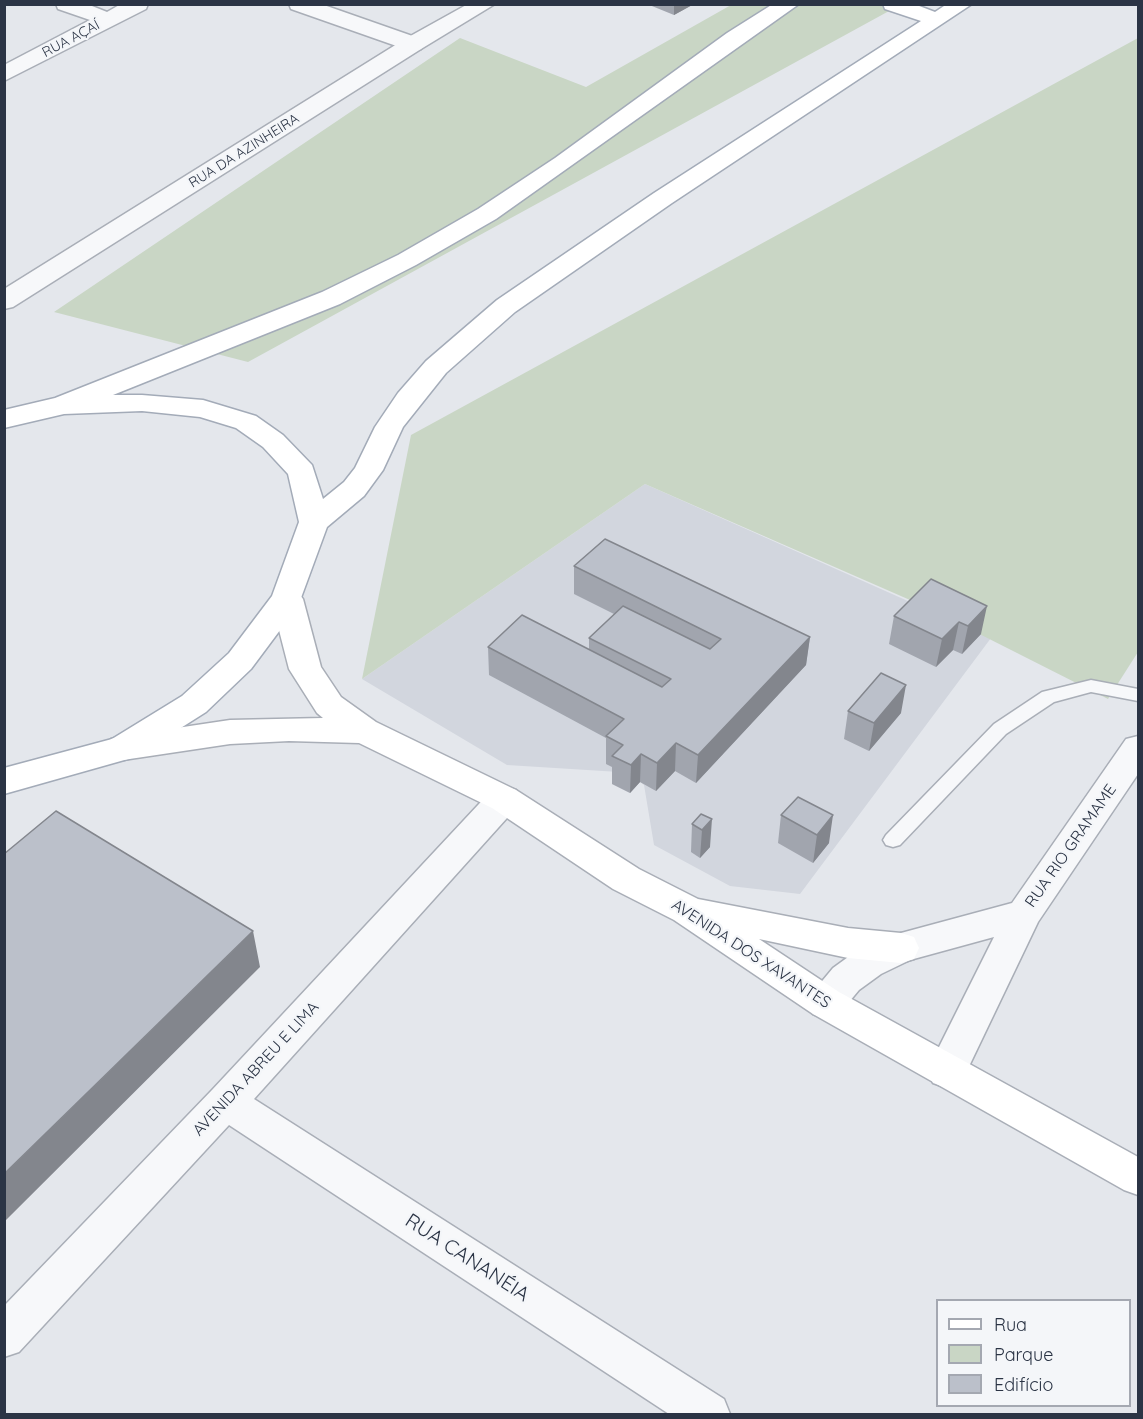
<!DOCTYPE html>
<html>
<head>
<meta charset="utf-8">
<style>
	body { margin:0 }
	#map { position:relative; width:1143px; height:1419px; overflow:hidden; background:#e4e7ec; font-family:Quicksand,sans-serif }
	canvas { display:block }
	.frame { position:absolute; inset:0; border:6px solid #2b3445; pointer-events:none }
	.legend { position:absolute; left:936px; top:1299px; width:195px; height:108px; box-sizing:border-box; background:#f4f6f9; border:2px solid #a4a8b1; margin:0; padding:8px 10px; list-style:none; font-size:18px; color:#2b3445 }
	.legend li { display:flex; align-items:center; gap:12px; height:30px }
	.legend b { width:30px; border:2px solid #a4a8b1 }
</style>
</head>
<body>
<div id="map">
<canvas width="1143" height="1419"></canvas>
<div class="frame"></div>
<ul class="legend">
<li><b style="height:8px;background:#fff"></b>Rua</li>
<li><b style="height:16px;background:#c9d6c5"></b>Parque</li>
<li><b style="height:16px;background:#bbc0ca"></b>Edifício</li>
</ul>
</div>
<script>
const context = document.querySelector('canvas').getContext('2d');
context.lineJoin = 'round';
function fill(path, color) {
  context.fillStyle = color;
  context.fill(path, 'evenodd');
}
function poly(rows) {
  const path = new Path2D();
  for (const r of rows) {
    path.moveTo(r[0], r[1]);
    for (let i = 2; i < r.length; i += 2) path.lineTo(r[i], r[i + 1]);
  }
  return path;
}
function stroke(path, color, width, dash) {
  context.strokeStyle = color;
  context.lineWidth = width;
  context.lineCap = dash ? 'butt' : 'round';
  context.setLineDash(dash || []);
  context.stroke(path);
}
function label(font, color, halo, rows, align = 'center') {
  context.font = font + ' Quicksand,sans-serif';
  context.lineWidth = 4.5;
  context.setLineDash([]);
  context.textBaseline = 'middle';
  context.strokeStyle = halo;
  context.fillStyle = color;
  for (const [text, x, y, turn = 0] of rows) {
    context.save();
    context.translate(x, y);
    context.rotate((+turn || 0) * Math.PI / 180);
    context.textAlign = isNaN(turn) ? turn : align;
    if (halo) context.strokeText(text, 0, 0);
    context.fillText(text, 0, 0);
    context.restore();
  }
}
fill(poly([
	[645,484,991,638,800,894,730,886,654,845,644,785,640,782,630,793,612,784,622,774,619,772,507,765,362,679]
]), '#d2d6de');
fill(poly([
	[731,5,900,5,248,362,54,312,460,38,586,87],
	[1138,38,1138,652,1108,699,926,607,645,484,362,679,411,435]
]), '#c9d6c5');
const service = poly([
	[1091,680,1138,689,1138,701,1091,692,1054,702,1006,734,900,845,893,847,886,845,883,840,886,835,994,724,1042,692,1091,680]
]);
const minor = poly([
	[56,4,87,4,107,12,121,4,148,4,146,9,4,81,4,65,90,20,58,9,56,4],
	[289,4,321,4,421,39,424,44,421,49,413,51,405,49,291,9,289,4],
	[504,786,516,790,521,799,516,808,254,1099,724,1399,730,1414,669,1414,229,1125,19,1352,4,1357,4,1306,212,1090,492,790,504,786]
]);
const tertiary = poly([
	[468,4,495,4,421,49,13,307,4,309,4,289,405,39,468,4],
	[1138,736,1138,774,1038,922,961,1083,947,1088,933,1083,927,1071,994,937,910,960,881,974,859,990,839,1014,826,1019,813,1014,807,1003,813,992,833,968,855,952,901,933,1012,903,1126,739,1138,736]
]);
const secondary = poly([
	[287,588,298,592,303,599,321,667,341,697,376,722,516,790,639,869,698,899,848,928,901,933,914,937,919,948,914,959,901,963,848,958,759,939,839,992,1138,1157,1138,1195,1124,1190,813,1014,674,920,613,889,492,808,359,743,289,741,230,744,123,760,111,757,106,748,111,739,123,736,230,720,323,718,317,713,289,669,271,599,276,592,287,588]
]);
const primary = poly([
	[773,4,799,4,496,219,416,265,340,304,113,395,142,395,203,400,256,416,283,435,312,465,323,499,344,482,355,468,375,427,398,393,426,361,497,300,654,193,921,21,885,9,883,4,914,4,935,12,947,4,972,4,672,203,515,312,446,373,403,427,383,470,364,496,327,527,298,606,251,669,206,712,135,757,4,794,4,768,112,739,182,696,229,653,272,596,299,522,288,474,263,447,236,428,200,417,142,411,64,414,4,428,4,410,55,398,322,292,398,255,478,209,555,158,727,33,773,4]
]);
stroke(service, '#a9aeb7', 3);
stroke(minor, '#a9aeb7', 3);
stroke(tertiary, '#a9aeb7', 3);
stroke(secondary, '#a9aeb7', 3);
stroke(primary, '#a3abb8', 3);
fill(service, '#f7f8fa');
fill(minor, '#f7f8fa');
fill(tertiary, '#f7f8fa');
fill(secondary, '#fff');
fill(primary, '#fff');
fill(poly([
	[647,4,694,4,674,15],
	[574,566,810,637,806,665,696,783,675,771,656,791,640,782,630,793,612,784,612,767,606,764,606,738,489,675,488,647,589,649,589,638,614,614,574,594],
	[931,579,981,634,962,654,953,650,936,667,889,644,894,616],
	[848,711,901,713,869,751,844,739],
	[798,797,829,843,813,863,778,843,781,815],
	[701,814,710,847,700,858,691,852,692,824]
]), '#a1a5ae');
fill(poly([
	[674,4,694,4,674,15],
	[987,606,981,634,962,654,968,626],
	[959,622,953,650,936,667,942,639],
	[810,637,806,665,696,783,698,755],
	[906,685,901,713,869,751,874,723],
	[676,743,675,771,656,791,657,763],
	[641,754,640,782,630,793,631,765],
	[833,815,829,843,813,863,817,835],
	[712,819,710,847,700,858,702,830],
	[253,931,260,967,4,1222,4,1174]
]), '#83868d');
const building = poly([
	[605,539,810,637,698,755,676,743,657,763,641,754,631,765,612,756,623,745,606,736,624,719,488,647,522,615,662,687,671,679,589,638,623,606,710,649,721,639,574,566,605,539],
	[931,579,987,606,968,626,959,622,942,639,894,616,931,579],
	[881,673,906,685,874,723,848,711,881,673],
	[798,797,833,815,817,835,781,815,798,797],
	[56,811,253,931,4,1174,4,854,56,811],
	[701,814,712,819,702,830,692,824,701,814]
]);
fill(building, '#bbc0ca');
stroke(building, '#83868d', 1.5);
label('14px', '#2b3445', '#f4f6f9', [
	["RUA AÇAÍ",71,39,-28],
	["RUA DA AZINHEIRA",244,151,-32]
]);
label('16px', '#2b3445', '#f4f6f9', [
	["RUA RIO GRAMAME",1071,846,-55],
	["AVENIDA DOS XAVANTES",751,954,33],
	["AVENIDA ABREU E LIMA",256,1069,-47]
]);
label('20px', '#2b3445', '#f4f6f9', [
	["RUA CANANÉIA",467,1258,33]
]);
</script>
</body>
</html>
